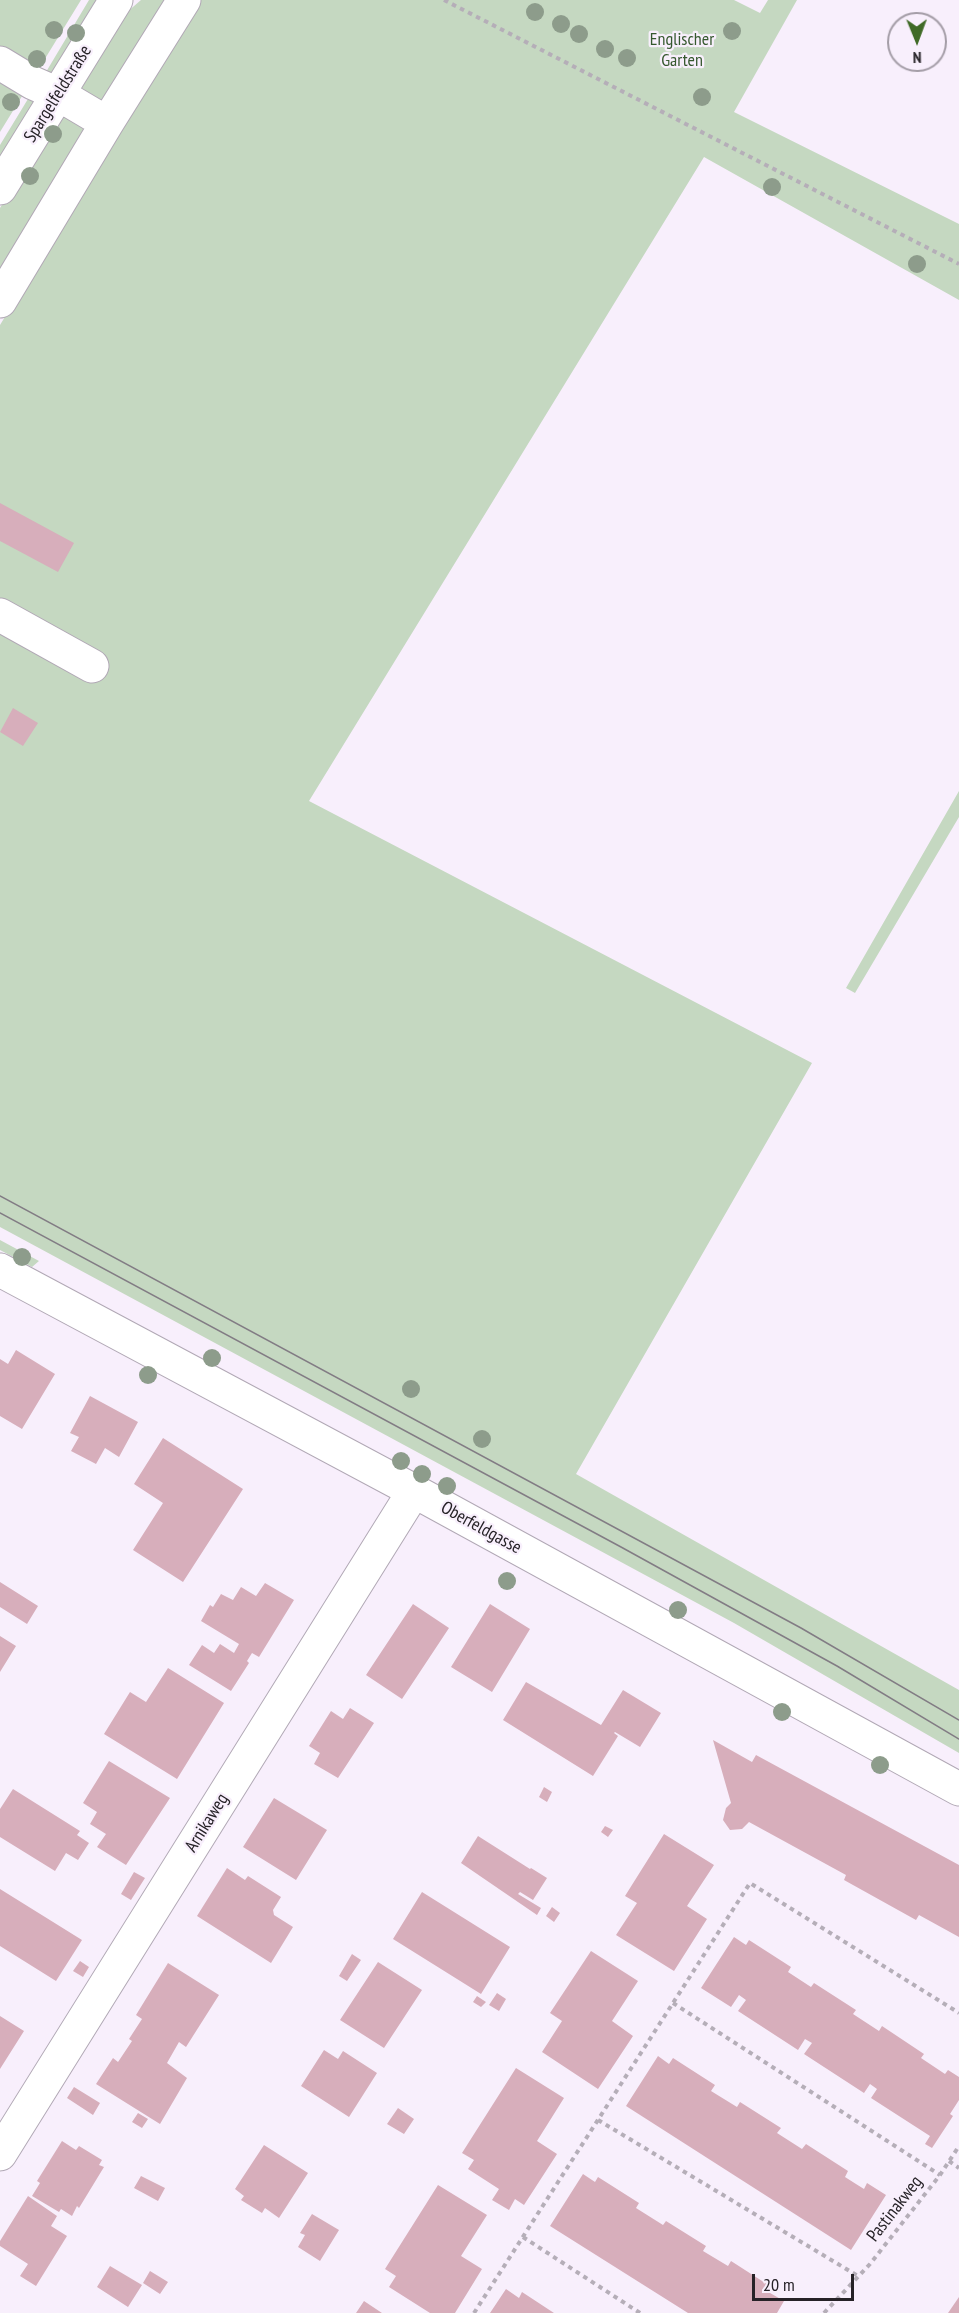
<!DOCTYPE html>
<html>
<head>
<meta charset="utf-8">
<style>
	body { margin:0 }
	#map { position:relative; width:959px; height:2313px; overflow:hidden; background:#f8effc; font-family:"PT Sans Narrow",sans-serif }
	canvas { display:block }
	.north { position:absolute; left:887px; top:12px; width:60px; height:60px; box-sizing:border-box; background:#f8effc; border:2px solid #a49da7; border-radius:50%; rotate:179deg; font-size:16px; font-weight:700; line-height:24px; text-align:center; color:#262227 }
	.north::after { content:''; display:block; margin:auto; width:21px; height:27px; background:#406a27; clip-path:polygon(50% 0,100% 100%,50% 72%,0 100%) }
	.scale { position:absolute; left:752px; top:2274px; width:102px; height:27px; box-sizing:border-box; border:3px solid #262227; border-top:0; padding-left:8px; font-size:18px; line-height:21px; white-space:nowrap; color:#262227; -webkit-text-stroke:4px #f8effc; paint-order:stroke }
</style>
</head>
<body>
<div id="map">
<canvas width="959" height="2313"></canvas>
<div class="north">N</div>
<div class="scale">20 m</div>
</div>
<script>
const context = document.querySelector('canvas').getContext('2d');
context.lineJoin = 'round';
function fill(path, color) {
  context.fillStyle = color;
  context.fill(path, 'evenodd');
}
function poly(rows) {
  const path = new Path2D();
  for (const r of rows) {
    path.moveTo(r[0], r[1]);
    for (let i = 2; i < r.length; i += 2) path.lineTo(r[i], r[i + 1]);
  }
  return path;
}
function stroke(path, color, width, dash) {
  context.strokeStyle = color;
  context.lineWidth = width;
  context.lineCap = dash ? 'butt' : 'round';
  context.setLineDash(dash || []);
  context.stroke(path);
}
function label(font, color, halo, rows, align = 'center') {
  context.font = font + ' "PT Sans Narrow",sans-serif';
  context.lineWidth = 4.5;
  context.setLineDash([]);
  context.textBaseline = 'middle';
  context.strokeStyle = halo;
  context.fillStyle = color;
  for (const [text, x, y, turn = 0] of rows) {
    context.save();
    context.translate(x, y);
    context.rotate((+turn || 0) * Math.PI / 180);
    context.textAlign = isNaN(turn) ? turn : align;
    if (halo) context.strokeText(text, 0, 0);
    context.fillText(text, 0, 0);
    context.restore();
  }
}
fill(poly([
	[0,0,81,0,0,132],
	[89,0,100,0,53,77,46,72],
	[141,0,175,0,108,110,73,88,119,19],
	[197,0,734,0,760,13,768,0,797,0,734,112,959,224,959,300,704,157,309,801,812,1063,576,1474,959,1690,959,1753,734,1623,0,1227,0,325],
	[31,94,41,96,0,164,0,145],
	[61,107,97,127,0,283,0,208],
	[959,791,959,817,855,993,846,988],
	[0,1240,39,1261,32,1267,0,1250]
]), '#c5d8c1');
fill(poly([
	[0,503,74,543,58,572,0,541],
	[13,708,38,723,23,746,0,732],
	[16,1350,55,1374,22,1429,0,1416,0,1359,8,1364],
	[90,1396,138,1422,119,1457,105,1448,96,1464,71,1451,79,1437,70,1433],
	[163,1438,243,1489,183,1582,133,1550,163,1503,134,1484],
	[0,1582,38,1606,27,1624,0,1607],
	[265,1583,294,1600,259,1657,252,1653,247,1661,249,1663,231,1691,189,1665,202,1645,214,1653,220,1644,234,1653,239,1644,201,1621,210,1605,213,1607,221,1594,233,1600,241,1587,256,1596],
	[413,1604,449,1628,402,1699,366,1675],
	[490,1604,530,1629,492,1692,451,1667],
	[0,1636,16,1646,0,1672],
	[168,1668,224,1703,177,1779,104,1734,130,1692,146,1702],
	[526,1682,601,1725,623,1690,661,1713,640,1747,615,1732,614,1733,618,1736,593,1776,503,1720],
	[350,1708,374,1723,338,1778,314,1764,320,1753,309,1746,331,1711,343,1719],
	[713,1740,752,1762,756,1755,959,1865,959,1937,919,1915,916,1920,844,1880,846,1875,749,1822,742,1829,730,1830,723,1820,726,1808,731,1803],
	[109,1761,170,1798,126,1865,97,1847,106,1834,90,1824,97,1812,83,1803],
	[544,1787,552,1792,547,1802,539,1797],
	[13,1789,80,1831,77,1835,89,1843,78,1860,66,1853,55,1871,0,1837,0,1809],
	[274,1798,327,1830,296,1880,243,1847],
	[605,1826,613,1830,608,1837,601,1832],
	[664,1834,714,1865,687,1906,707,1919,674,1971,616,1935,637,1903,625,1896],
	[478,1836,530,1869,531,1868,547,1878,533,1900,520,1892,518,1894,541,1908,537,1915,461,1863],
	[227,1868,245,1880,248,1876,281,1897,273,1910,274,1915,293,1927,271,1963,197,1916],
	[134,1872,145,1878,131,1900,121,1894],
	[0,1889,82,1940,56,1981,0,1946],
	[422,1892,510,1947,481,1994,393,1939],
	[552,1907,560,1913,554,1922,546,1916],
	[734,1937,746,1945,749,1940,791,1967,788,1972,811,1987,814,1983,856,2010,853,2014,879,2031,882,2026,924,2054,921,2058,945,2074,948,2070,959,2077,959,2100,950,2114,953,2116,932,2148,925,2144,930,2136,871,2098,877,2089,870,2084,864,2093,804,2054,812,2043,805,2039,798,2050,738,2011,746,2000,739,1995,731,2007,701,1988],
	[591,1951,638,1981,612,2021,633,2036,598,2089,542,2052,562,2021,550,2013],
	[352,1954,361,1960,347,1981,339,1976],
	[80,1961,89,1967,83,1977,73,1971],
	[378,1962,422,1990,384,2048,340,2020],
	[168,1963,219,1995,186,2047,179,2042,167,2063,187,2078,160,2124,96,2084,113,2058,118,2062,132,2041,129,2039,142,2019,136,2015],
	[497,1993,506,1999,499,2011,489,2005],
	[477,1996,486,2002,481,2007,473,2002],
	[0,2016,24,2031,0,2069],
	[324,2050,338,2059,343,2051,377,2073,349,2117,301,2086],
	[658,2056,669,2064,673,2058,715,2085,711,2091,737,2107,740,2102,781,2128,777,2133,802,2149,806,2144,848,2171,845,2177,856,2184,864,2189,867,2183,886,2195,851,2250,626,2106],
	[516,2068,564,2098,537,2141,557,2154,524,2205,515,2199,509,2210,492,2200,499,2189,468,2169,474,2160,462,2153],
	[74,2087,100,2103,93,2115,67,2098],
	[398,2108,414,2119,404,2134,387,2124],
	[138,2113,148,2119,142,2128,132,2122],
	[62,2141,76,2150,79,2146,102,2160,99,2165,104,2167,79,2208,77,2206,72,2216,61,2209,59,2212,32,2196,40,2183,37,2181],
	[264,2145,308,2173,279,2218,265,2208,262,2213,241,2200,244,2196,235,2189],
	[583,2174,595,2182,598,2177,639,2203,636,2208,663,2225,666,2221,706,2246,703,2251,728,2266,731,2261,773,2288,770,2293,784,2301,777,2313,688,2313,550,2226],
	[141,2176,165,2188,158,2201,134,2188],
	[438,2185,487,2215,461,2256,482,2269,455,2313,430,2313,389,2287,396,2276,385,2269],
	[28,2196,57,2216,51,2226,67,2236,36,2286,20,2276,28,2264,0,2246,0,2241],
	[312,2214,339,2230,320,2261,298,2247,305,2235,300,2233],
	[110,2266,142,2285,128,2307,97,2287],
	[150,2271,168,2282,160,2294,143,2283],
	[506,2289,519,2298,522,2292,554,2313,490,2313],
	[959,2297,959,2313,948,2313],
	[364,2301,382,2313,356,2313]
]), '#d7aebb');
const minor = poly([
	[0,63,33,83,58,94,107,123],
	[0,188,116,0],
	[0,301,107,123,184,0],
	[0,615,92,666],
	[0,1270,414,1491,959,1789],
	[0,2154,414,1491]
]);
stroke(minor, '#b1a8b5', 35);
stroke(poly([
	[444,0,959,264],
	[673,2003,940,2175],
	[598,2120,858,2276],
	[949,2161,959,2168],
	[523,2237,640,2313],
	[474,2313,750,1883,959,2013],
	[824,2313,870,2264,940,2175,959,2146]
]), '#b5aeb8', 4, [4.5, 4.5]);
stroke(minor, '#fff', 33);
stroke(poly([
	[0,1196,801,1628,959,1720],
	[0,1213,621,1547,837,1666,959,1739]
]), '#827c84', 1.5);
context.fillStyle = '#8d9c8b';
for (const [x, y] of [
	[535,12],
	[561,24],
	[54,30],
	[732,31],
	[76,33],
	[579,34],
	[605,49],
	[627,58],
	[37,59],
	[702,97],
	[11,102],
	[53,134],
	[30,176],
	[772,187],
	[917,264],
	[22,1257],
	[212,1358],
	[148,1375],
	[411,1389],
	[482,1439],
	[401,1461],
	[422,1474],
	[447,1486],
	[507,1581],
	[678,1610],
	[782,1712],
	[880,1765]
]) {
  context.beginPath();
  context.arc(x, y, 9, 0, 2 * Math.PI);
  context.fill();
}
label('18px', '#35582e', '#f8effc', [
	["Englischer",682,40],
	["Garten",682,61]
]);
label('18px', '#262227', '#f8effc', [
	["Spargelfeldstraße",58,94,-58],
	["Oberfeldgasse",481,1528,29],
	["Arnikaweg",207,1823,-58],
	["Pastinakweg",895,2209,-52]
]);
</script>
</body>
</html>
